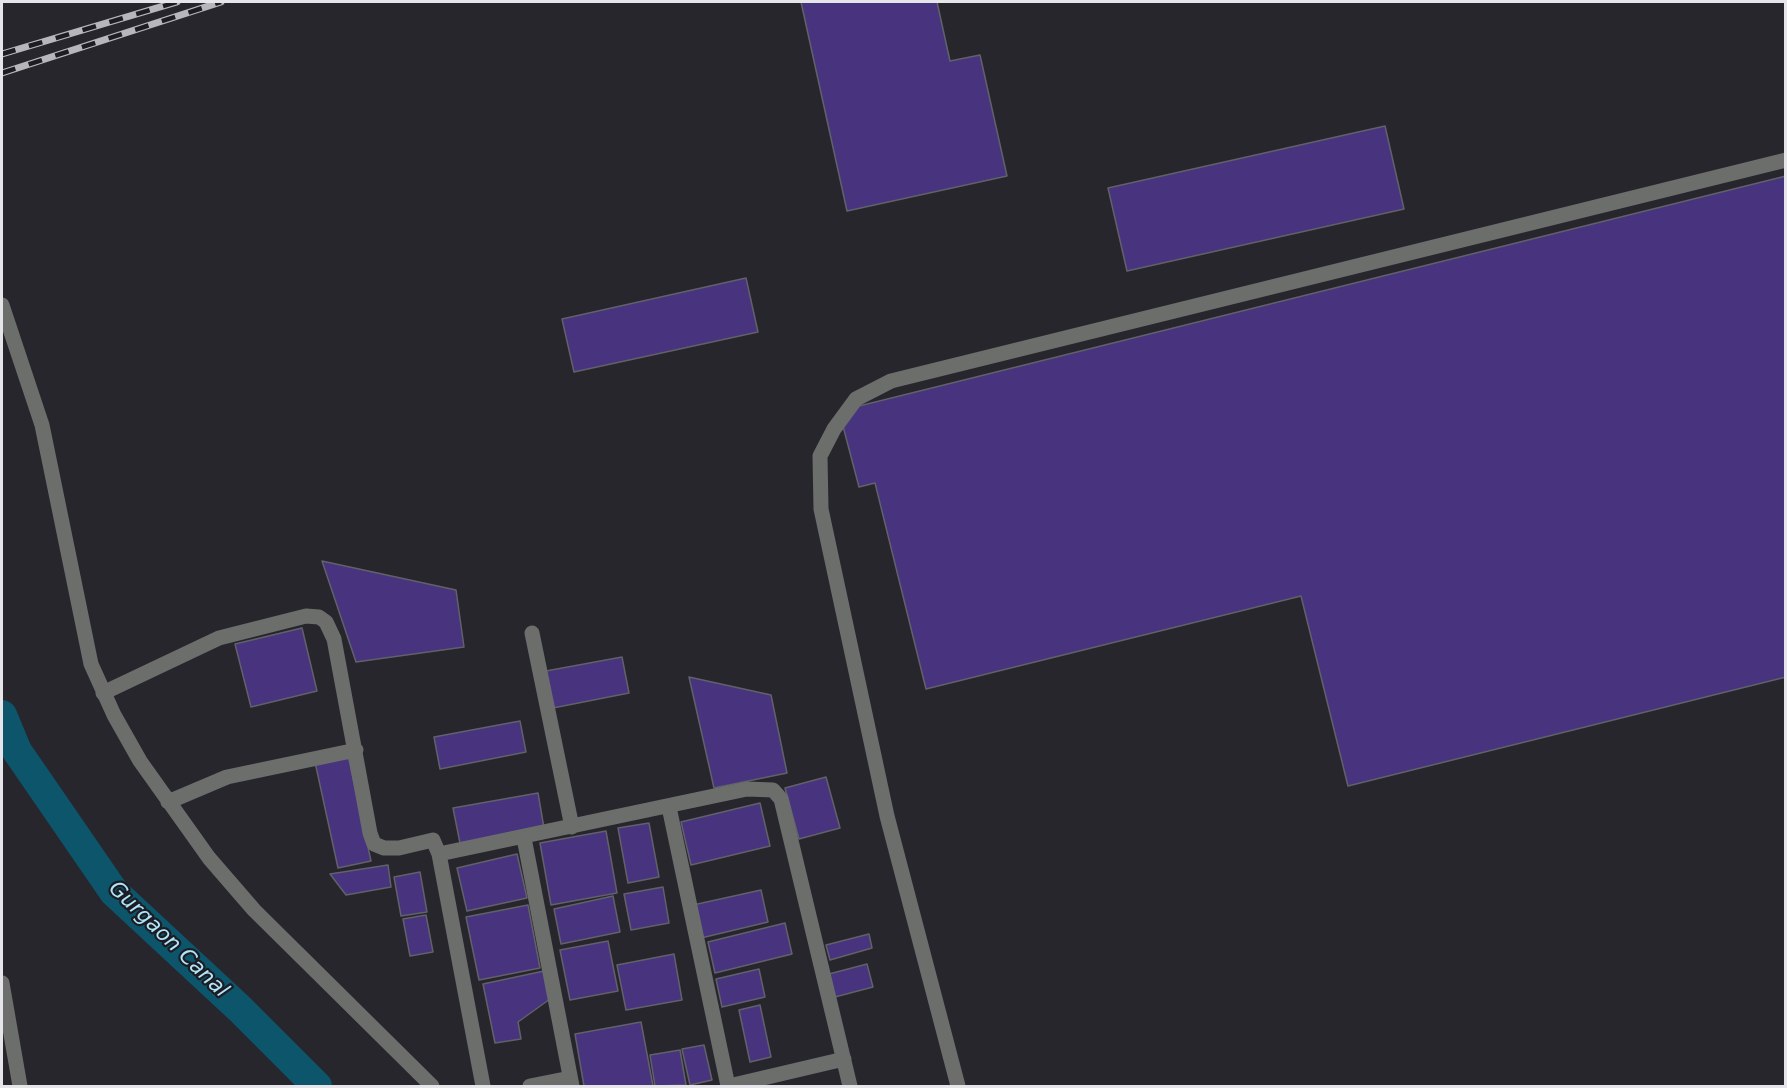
<!DOCTYPE html>
<html>
<head>
<meta charset="utf-8">
<style>
	body { margin:0 }
	#map { position:relative; width:1787px; height:1088px; overflow:hidden; background:#27262d; font-family:"DejaVu Sans",sans-serif }
	canvas { display:block }
	.frame { position:absolute; inset:0; border:3px solid #e5e5ea; pointer-events:none }
</style>
</head>
<body>
<div id="map">
<canvas width="1787" height="1088"></canvas>
<div class="frame"></div>
</div>
<script>
const context = document.querySelector('canvas').getContext('2d');
context.lineJoin = 'round';
function poly(rows) {
  const path = new Path2D();
  for (const r of rows) {
    path.moveTo(r[0], r[1]);
    for (let i = 2; i < r.length; i += 2) path.lineTo(r[i], r[i + 1]);
  }
  return path;
}
function stroke(path, color, width, dash) {
  context.strokeStyle = color;
  context.lineWidth = width;
  context.lineCap = dash ? 'butt' : 'round';
  context.setLineDash(dash || []);
  context.stroke(path);
}
function fill(path, color) {
  context.fillStyle = color;
  context.fill(path, 'evenodd');
}
function label(font, color, halo, rows, align = 'center') {
  context.font = font + ' "DejaVu Sans",sans-serif';
  context.lineWidth = 4.5;
  context.setLineDash([]);
  context.textBaseline = 'middle';
  context.strokeStyle = halo;
  context.fillStyle = color;
  for (const [text, x, y, turn = 0] of rows) {
    context.save();
    context.translate(x, y);
    context.rotate((+turn || 0) * Math.PI / 180);
    context.textAlign = isNaN(turn) ? turn : align;
    if (halo) context.strokeText(text, 0, 0);
    context.fillText(text, 0, 0);
    context.restore();
  }
}
stroke(poly([
	[2,715,17,751,114,892,240,1009,317,1086]
]), '#0d556a', 30);
const building = poly([
	[801,2,937,2,950,61,980,55,1007,176,847,211,801,2],
	[1385,126,1404,209,1127,271,1108,188,1385,126],
	[1786,176,1786,677,1348,786,1301,596,926,689,875,483,859,487,839,411,1786,176],
	[746,278,758,332,574,372,562,319,746,278],
	[322,561,456,590,464,647,356,662,322,561],
	[302,628,317,691,251,707,235,644,302,628],
	[622,657,629,693,553,708,546,671,622,657],
	[689,677,771,695,787,773,714,788,689,677],
	[520,721,526,752,440,769,434,737,520,721],
	[348,755,371,861,338,868,315,762,348,755],
	[826,777,840,828,799,839,785,788,826,777],
	[538,793,544,828,460,843,453,808,538,793],
	[760,803,770,846,691,865,681,822,760,803],
	[649,823,659,877,628,883,618,828,649,823],
	[606,831,617,893,551,905,540,843,606,831],
	[517,854,527,898,467,911,457,868,517,854],
	[388,865,391,887,346,895,330,874,388,865],
	[420,872,427,912,401,916,394,877,420,872],
	[663,887,669,923,631,930,624,894,663,887],
	[761,890,768,922,701,938,693,905,761,890],
	[613,896,620,932,561,944,554,909,613,896],
	[528,905,540,968,479,980,466,917,528,905],
	[426,915,433,952,410,956,403,919,426,915],
	[785,923,792,954,715,973,708,942,785,923],
	[869,934,872,948,830,960,826,945,869,934],
	[608,941,618,991,570,1000,560,950,608,941],
	[674,954,682,1000,626,1010,617,965,674,954],
	[867,964,873,987,835,997,829,974,867,964],
	[759,969,765,997,722,1007,716,979,759,969],
	[544,971,550,999,518,1022,521,1039,495,1043,483,984,544,971],
	[760,1005,771,1057,750,1062,739,1010,760,1005],
	[641,1022,653,1086,584,1086,575,1034,641,1022],
	[704,1045,712,1080,690,1085,682,1049,704,1045],
	[680,1050,686,1085,655,1086,650,1055,680,1050]
]);
fill(building, '#47337e');
stroke(building, '#626169', 1.5);
stroke(poly([
	[2,305,42,425,91,664,114,715,140,761,209,858,254,910,432,1086],
	[532,633,572,827],
	[103,693,219,638,306,616,319,617,326,622,334,639,370,833,374,844,384,848,399,848,433,840,439,854,747,789,773,790,781,799,850,1086],
	[168,802,227,777,356,750],
	[669,807,728,1086],
	[524,838,572,1086],
	[439,854,483,1086],
	[2,983,20,1086],
	[530,1086,570,1078],
	[729,1086,844,1059],
	[958,1086,887,816,821,509,820,456,834,429,856,399,891,381,1786,160]
]), '#6b6e6b', 15);
const rail = poly([
	[2,54,177,2],
	[2,73,221,2]
]);
stroke(rail, '#b6b6bb', 7);
stroke(rail, '#1d1c23', 4.5, [14]);
label('italic 21px', '#b0e5fa', '#1d1c23', [
	["Gurgaon Canal",168,940,44]
]);
</script>
</body>
</html>
